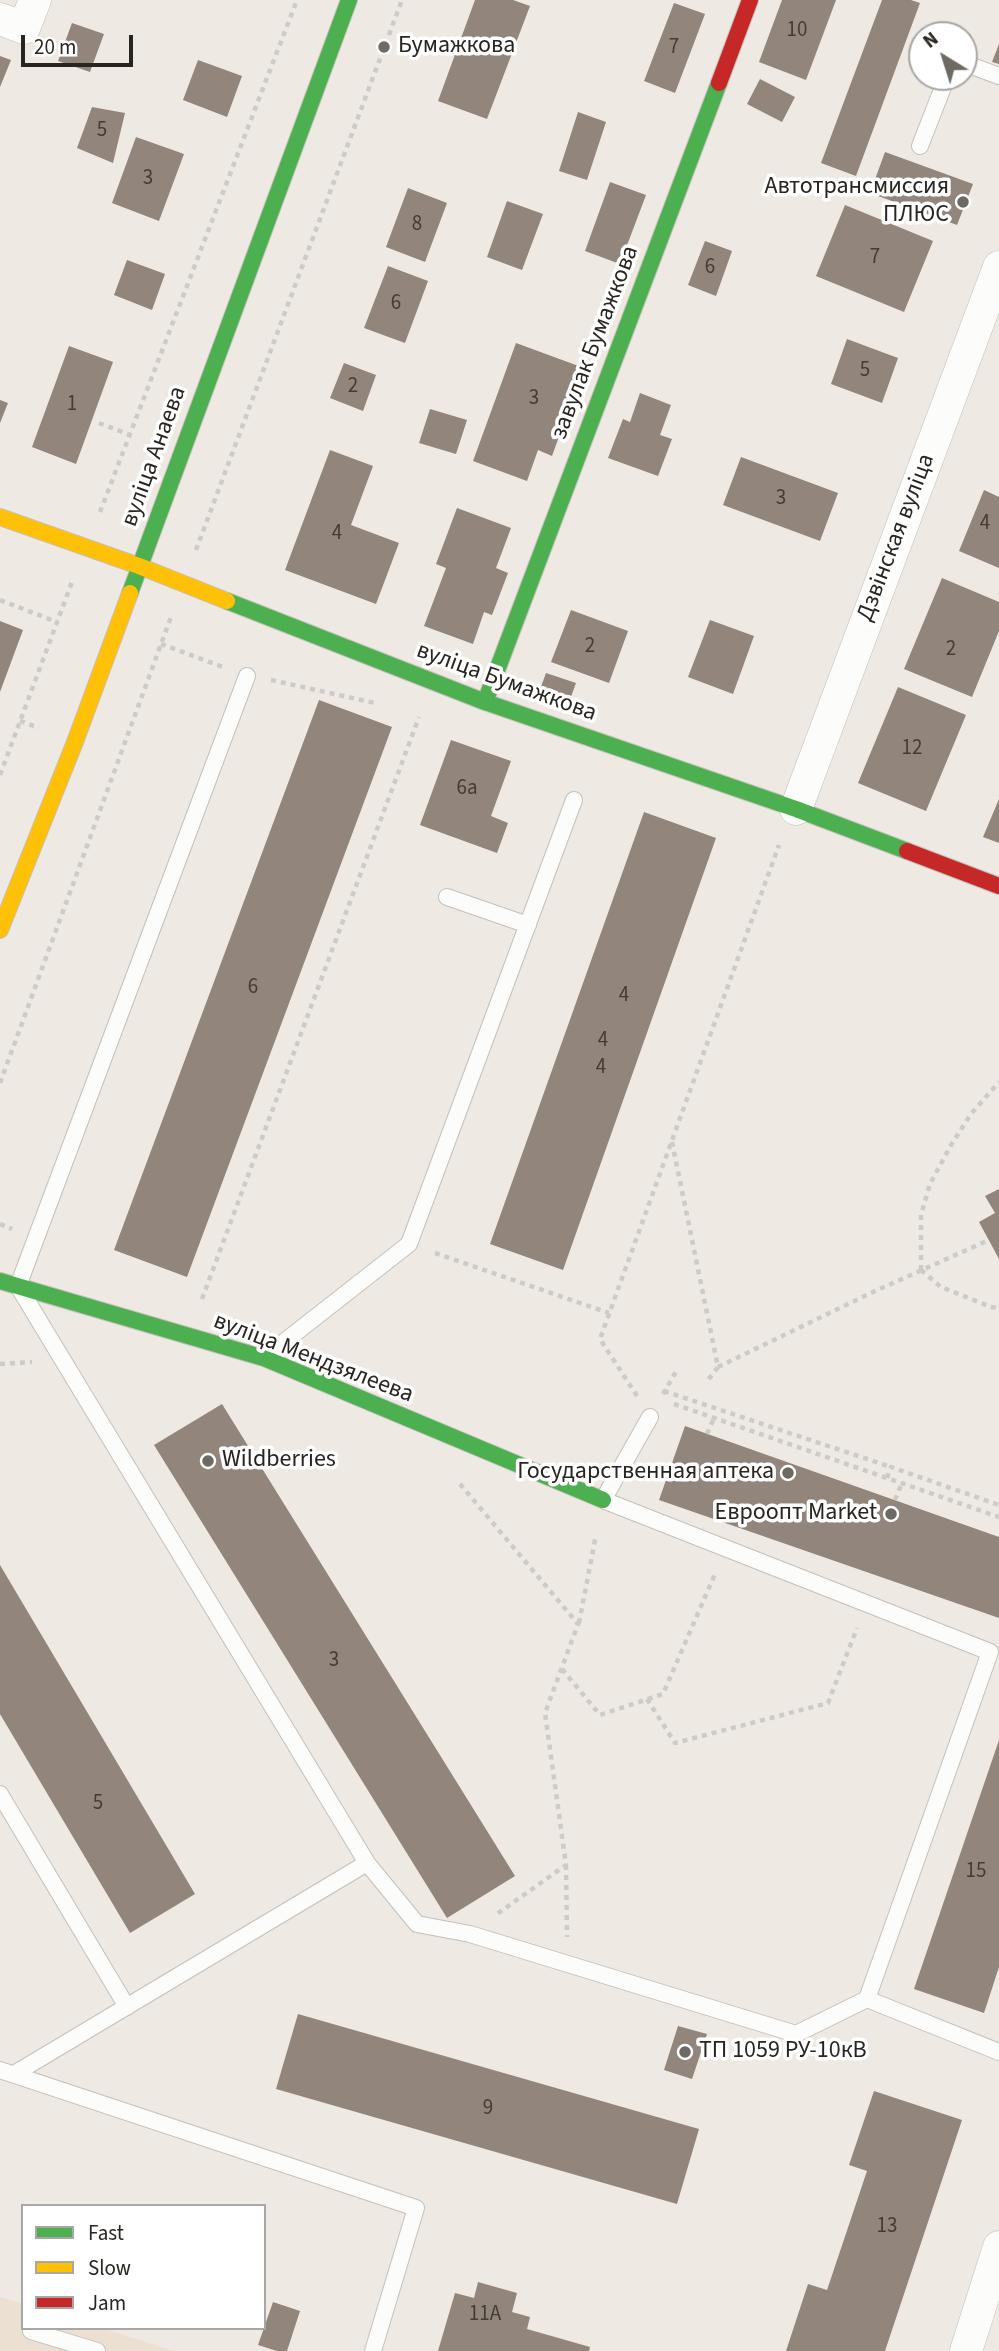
<!DOCTYPE html>
<html>
<head>
<meta charset="utf-8">
<style>
	body { margin:0 }
	#map { position:relative; width:999px; height:2351px; overflow:hidden; background:#eee9e2; font-family:"Source Sans 3",sans-serif }
	canvas { display:block }
	.legend { position:absolute; left:21px; top:2204px; width:245px; height:126px; box-sizing:border-box; background:#fff; border:2px solid #a9a7a5; margin:0; padding:9px 12px; list-style:none; font-size:21px; color:#28241f }
	.legend li { display:flex; align-items:center; gap:14px; height:35px }
	.legend b { width:35px; border:2px solid #a9a7a5 }
	.north { position:absolute; left:908px; top:21px; width:70px; height:70px; box-sizing:border-box; background:#fff; border:2px solid #a9a7a5; border-radius:50%; rotate:322deg; font-size:19px; font-weight:700; line-height:28px; text-align:center; color:#28241f }
	.north::after { content:''; display:block; margin:auto; width:24px; height:32px; background:#6d6963; clip-path:polygon(50% 0,100% 100%,50% 72%,0 100%) }
	.scale { position:absolute; left:21px; top:35px; width:112px; height:32px; box-sizing:border-box; border:4px solid #28241f; border-top:0; padding-left:9px; font-size:21px; line-height:24px; white-space:nowrap; color:#28241f; -webkit-text-stroke:5px #fff; paint-order:stroke }
</style>
</head>
<body>
<div id="map">
<canvas width="999" height="2351"></canvas>
<ul class="legend">
<li><b style="height:9px;background:#4caf50"></b>Fast</li>
<li><b style="height:9px;background:#ffc107"></b>Slow</li>
<li><b style="height:9px;background:#c62828"></b>Jam</li>
</ul>
<div class="north">N</div>
<div class="scale">20 m</div>
</div>
<script>
const context = document.querySelector('canvas').getContext('2d');
context.lineJoin = 'round';
function fill(path, color) {
  context.fillStyle = color;
  context.fill(path, 'evenodd');
}
function poly(rows) {
  const path = new Path2D();
  for (const r of rows) {
    path.moveTo(r[0], r[1]);
    for (let i = 2; i < r.length; i += 2) path.lineTo(r[i], r[i + 1]);
  }
  return path;
}
function stroke(path, color, width, dash) {
  context.strokeStyle = color;
  context.lineWidth = width;
  context.lineCap = dash ? 'butt' : 'round';
  context.setLineDash(dash || []);
  context.stroke(path);
}
function label(font, color, halo, rows, align = 'center') {
  context.font = font + ' "Source Sans 3",sans-serif';
  context.lineWidth = 7;
  context.setLineDash([]);
  context.textBaseline = 'middle';
  context.strokeStyle = halo;
  context.fillStyle = color;
  for (const [text, x, y, turn = 0] of rows) {
    context.save();
    context.translate(x, y);
    context.rotate((+turn || 0) * Math.PI / 180);
    context.textAlign = isNaN(turn) ? turn : align;
    if (halo) context.strokeText(text, 0, 0);
    context.fillText(text, 0, 0);
    context.restore();
  }
}
fill(poly([
	[0,2297,23,2304,23,2328,101,2328,174,2351,0,2351]
]), '#ebe0d2');
fill(poly([
	[475,0,513,0,530,6,487,119,438,101],
	[782,0,836,0,806,80,759,62],
	[882,0,911,0,920,3,856,176,821,163],
	[674,3,705,14,675,93,644,81],
	[72,23,104,34,90,72,58,61],
	[999,44,999,64,992,62],
	[0,56,11,60,0,87],
	[198,60,242,76,227,117,183,100],
	[760,79,795,97,782,122,747,104],
	[92,107,125,113,113,163,77,148],
	[578,112,606,122,587,180,559,171],
	[136,137,184,154,159,221,112,203],
	[885,152,973,184,957,225,870,193],
	[610,182,646,195,620,264,585,251],
	[408,188,447,203,425,262,386,247],
	[507,201,543,214,522,270,487,257],
	[845,205,933,241,904,312,816,276],
	[705,241,732,251,716,296,688,285],
	[127,260,165,274,152,310,114,295],
	[388,266,428,281,405,343,364,328],
	[847,339,898,358,882,403,831,384],
	[516,343,584,368,552,456,538,450,527,481,473,461],
	[69,346,113,362,76,464,32,447],
	[344,363,376,375,363,411,330,398],
	[640,393,671,405,660,435,672,439,658,476,608,458,623,419,630,422],
	[0,400,8,403,0,423],
	[430,409,467,420,456,454,419,443],
	[330,450,373,466,351,525,399,543,376,604,285,570],
	[741,457,838,493,820,541,723,505],
	[984,490,999,497,999,568,959,551],
	[457,508,511,528,496,568,508,573,492,615,484,612,473,644,424,626,446,568,436,564],
	[942,578,999,602,999,631,972,697,904,669],
	[571,610,628,631,609,683,551,662],
	[710,620,754,636,733,694,688,677],
	[0,621,23,630,0,692],
	[546,673,576,683,568,705,538,695],
	[898,687,966,715,926,811,858,783],
	[319,700,392,727,187,1277,114,1250],
	[451,740,511,761,491,816,508,823,497,853,420,825],
	[999,799,999,843,983,837],
	[644,812,716,838,563,1270,490,1244],
	[999,1189,999,1259,979,1222,995,1213,985,1196],
	[222,1404,515,1876,447,1918,154,1445],
	[685,1426,999,1537,999,1618,659,1500],
	[0,1565,195,1894,130,1933,0,1714],
	[999,1740,999,1967,984,2013,914,1989],
	[298,2014,699,2129,677,2204,276,2089],
	[678,2026,707,2034,692,2079,664,2070],
	[874,2091,962,2120,885,2351,786,2351,808,2284,827,2290,867,2171,849,2165],
	[478,2282,517,2293,512,2312,530,2317,527,2329,590,2347,589,2351,438,2351,455,2293,474,2298],
	[273,2302,300,2311,287,2351,277,2351,258,2345]
]), '#92857c');
const lane = poly([
	[964,63,999,76],
	[920,146,947,77],
	[247,676,18,1286,367,1863,417,1924,470,1934,796,2034,867,1999,990,1652,603,1500,650,1417],
	[447,897,528,925],
	[266,1356,409,1244,574,800],
	[0,1794,127,2007],
	[867,1999,999,2052],
	[0,2070,416,2208,373,2351],
	[14,2074,367,1863],
	[31,2331,97,2351]
]);
const street = poly([
	[0,19,24,28,35,0],
	[796,809,999,267],
	[966,2351,999,2247]
]);
const fast = poly([
	[130,593,349,0],
	[227,601,485,702,796,809,907,851],
	[485,702,719,83],
	[0,1281,264,1358,603,1500]
]);
const slow = poly([
	[0,517,139,566,227,601],
	[0,930,75,742,130,593]
]);
const jam = poly([
	[719,83,750,0],
	[907,851,999,886]
]);
stroke(lane, '#c5c0ba', 18);
stroke(street, '#c5c0ba', 33);
stroke(fast, '#c5c0ba', 18);
stroke(slow, '#c5c0ba', 18);
stroke(jam, '#c5c0ba', 18);
stroke(poly([
	[99,423,130,435],
	[100,512,297,0],
	[196,550,402,0],
	[0,600,57,622],
	[161,644,223,667],
	[271,680,375,703],
	[20,721,39,728],
	[0,775,72,582],
	[0,1083,171,617],
	[672,1142,718,1367,708,1380],
	[0,1224,12,1229],
	[435,1253,609,1313],
	[921,1270,921,1215,930,1184,951,1145,971,1114,999,1082],
	[921,1270,941,1287,991,1307,999,1308],
	[202,1299,419,717],
	[0,1364,32,1362],
	[718,1367,873,1292,989,1240],
	[664,1391,891,1467],
	[663,1394,677,1370],
	[637,1396,600,1339,779,845],
	[674,1404,999,1517],
	[707,1434,714,1418],
	[887,1478,891,1467,999,1505],
	[460,1484,578,1624,545,1713,566,1865,497,1914],
	[895,1500,902,1483],
	[579,1623,596,1535],
	[562,1669,600,1715,663,1694,715,1574],
	[647,1699,675,1743,828,1703,857,1628],
	[566,1865,567,1937]
]), '#cccbc8', 4.5, [5, 5]);
stroke(lane, '#fcfcfb', 16);
stroke(street, '#fcfcfb', 32);
stroke(fast, '#4caf50', 16);
stroke(slow, '#ffc107', 16);
stroke(jam, '#c62828', 16);
for (const [x, y, r, color] of [
	[384,47,7,"#6d6963"],
	[963,202,7,"#6d6963"],
	[208,1461,7,"#6d6963"],
	[788,1473,7,"#6d6963"],
	[891,1514,7,"#6d6963"],
	[685,2052,7,"#6d6963"]
]) {
  const dot = new Path2D();
  dot.arc(x, y, r, 0, 2 * Math.PI);
  context.fillStyle = color;
  context.fill(dot);
  stroke(dot, '#fff', 2.5);
}
label('21px', '#423c36', null, [
	["10",797,31],
	["7",674,48],
	["5",102,131],
	["3",148,179],
	["8",417,225],
	["7",875,258],
	["6",710,268],
	["6",396,304],
	["5",865,371],
	["2",353,387],
	["3",534,399],
	["1",72,405],
	["3",781,499],
	["4",985,524],
	["4",337,534],
	["2",590,647],
	["2",951,650],
	["12",912,749],
	["6а",467,789],
	["6",253,988],
	["4",624,996],
	["4",603,1041],
	["4",601,1068],
	["3",334,1661],
	["5",98,1804],
	["15",976,1872],
	["9",488,2109],
	["13",887,2227],
	["11А",485,2315]
]);
label('24px', '#28241f', '#fff', [
	["Бумажкова",398,47],
	["Автотрансмиссия",949,188,"right"],
	["ПЛЮС",949,216,"right"],
	["Wildberries",222,1461],
	["Государственная аптека",774,1473,"right"],
	["Евроопт Market",877,1514,"right"],
	["ТП 1059 РУ-10кВ",699,2052]
], 'left');
label('24px', '#28241f', '#fff', [
	["завулак Бумажкова",596,343,-69],
	["вуліца Анаева",155,457,-70],
	["Дзвінская вуліца",897,538,-69],
	["вуліца Бумажкова",506,683,20],
	["вуліца Мендзялеева",313,1359,21]
]);
</script>
</body>
</html>
